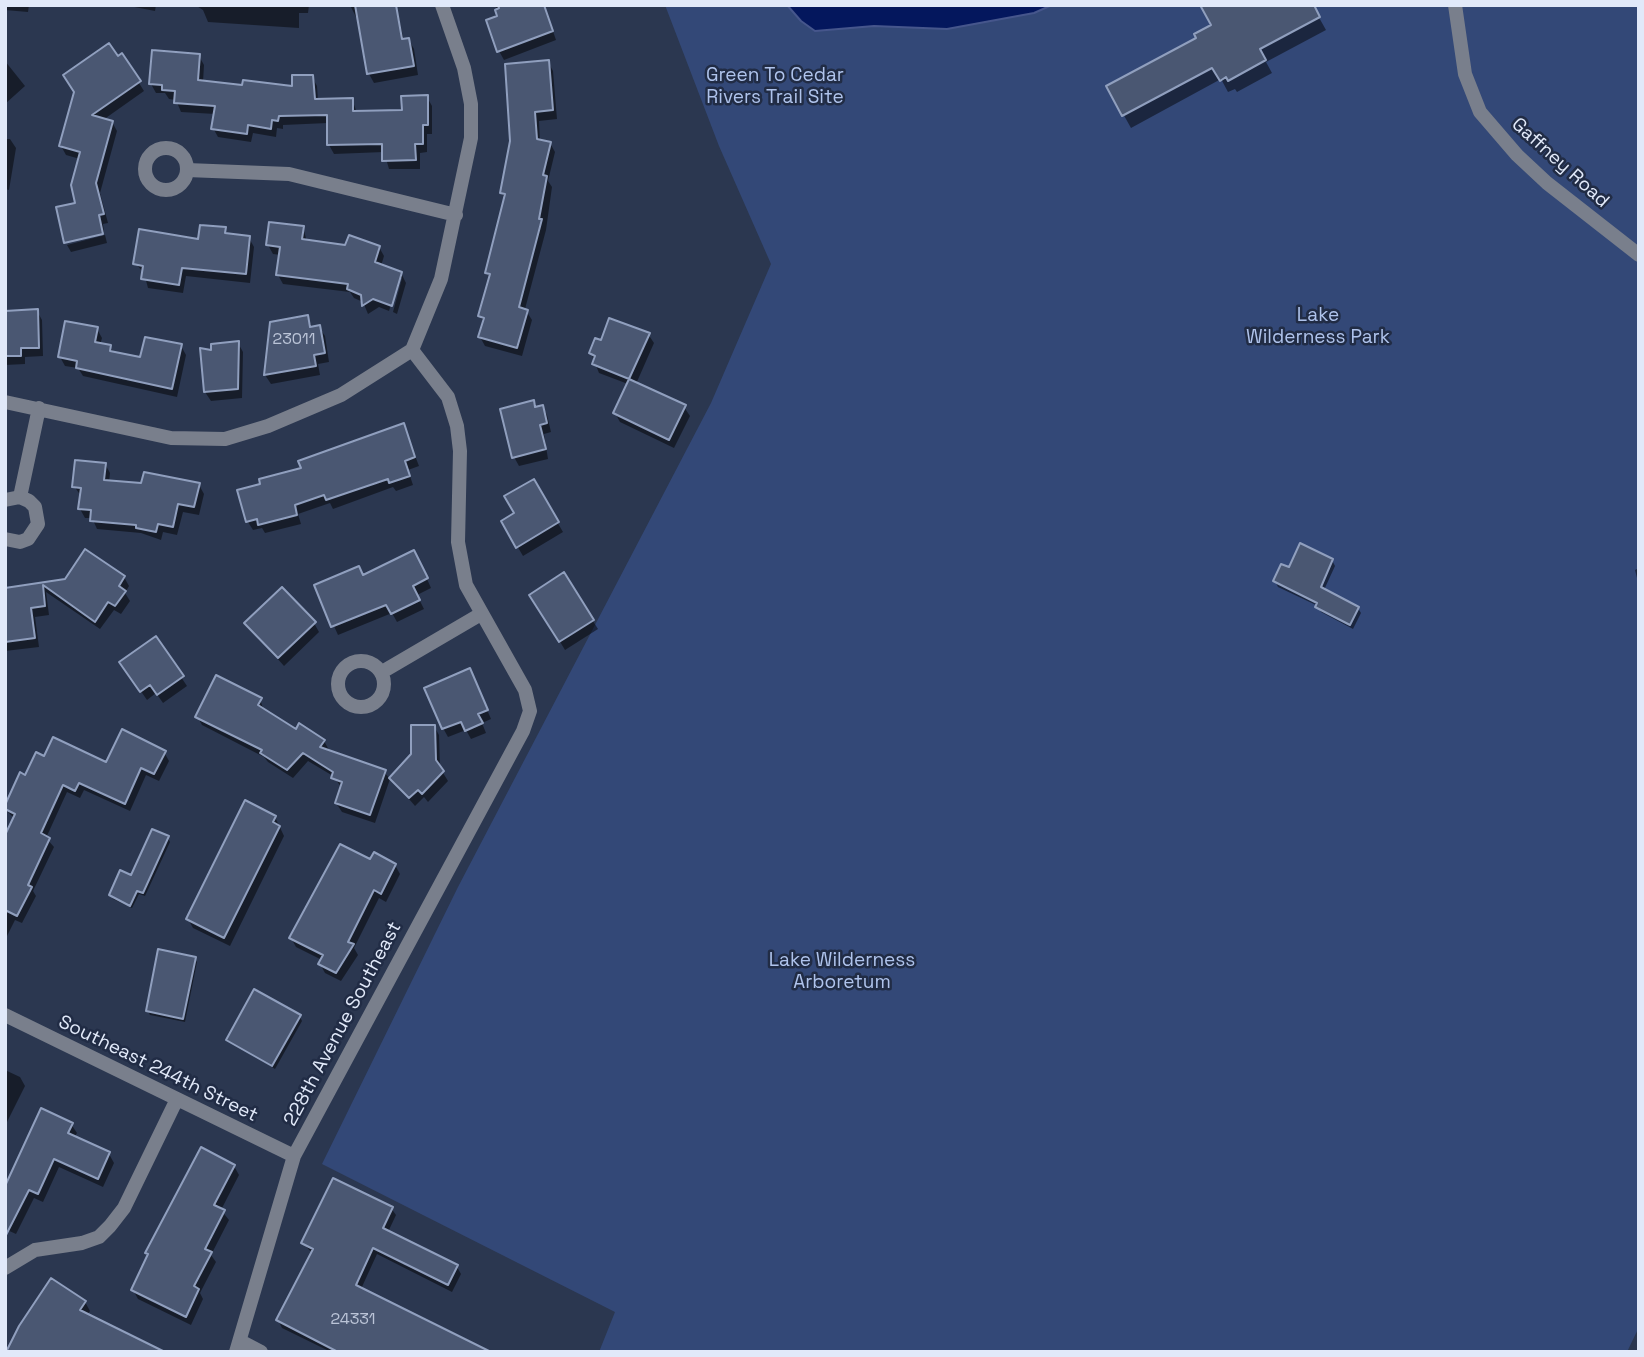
<!DOCTYPE html>
<html>
<head>
<meta charset="utf-8">
<style>
	body { margin:0 }
	#map { position:relative; width:1644px; height:1357px; overflow:hidden; background:#2b3750; font-family:"Space Grotesk",sans-serif }
	canvas { display:block }
	.frame { position:absolute; inset:0; border:7px solid #e1e9f9; pointer-events:none }
</style>
</head>
<body>
<div id="map">
<canvas width="1644" height="1357"></canvas>
<div class="frame"></div>
</div>
<script>
const context = document.querySelector('canvas').getContext('2d');
context.lineJoin = 'round';
function fill(path, color) {
  context.fillStyle = color;
  context.fill(path, 'evenodd');
}
function poly(rows) {
  const path = new Path2D();
  for (const r of rows) {
    if (r.length === 3) {
      path.moveTo(r[0] + r[2], r[1]);
      path.arc(r[0], r[1], r[2], 0, 2 * Math.PI);
      continue;
    }
    path.moveTo(r[0], r[1]);
    for (let i = 2; i < r.length; i += 2) path.lineTo(r[i], r[i + 1]);
  }
  return path;
}
function stroke(path, color, width, dash) {
  context.strokeStyle = color;
  context.lineWidth = width;
  context.lineCap = dash ? 'butt' : 'round';
  context.setLineDash(dash || []);
  context.stroke(path);
}
function label(font, color, halo, rows, align = 'center') {
  context.font = font + ' "Space Grotesk",sans-serif';
  context.lineWidth = 5;
  context.setLineDash([]);
  context.textBaseline = 'middle';
  context.strokeStyle = halo;
  context.fillStyle = color;
  for (const [text, x, y, turn = 0] of rows) {
    context.save();
    context.translate(x, y);
    context.rotate((+turn || 0) * Math.PI / 180);
    context.textAlign = isNaN(turn) ? turn : align;
    if (halo) context.strokeText(text, 0, 0);
    context.fillText(text, 0, 0);
    context.restore();
  }
}
fill(poly([
	[665,5,797,5,1034,13,1052,5,1639,5,1639,1327,1627,1352,599,1352,615,1312,322,1164,458,887,711,403,771,264,719,146]
]), '#334877');
const water = poly([
	[787,5,1052,5,1034,13,947,29,874,26,815,31,801,21,787,5]
]);
fill(water, '#04175d');
stroke(water, '#46568c', 2);
fill(poly([
	[5,5,29,5,28,12,5,10],
	[124,5,156,5,155,11],
	[195,5,309,5,308,13,299,13,299,28,208,22,203,10],
	[350,5,396,5,404,41,409,40,414,49,418,75,374,83,369,74,359,16,356,17],
	[495,5,544,5,556,40,504,60,499,51,499,17],
	[1312,5,1326,30,1266,62,1272,73,1237,92,1235,89,1228,92,1221,79,1131,128,1108,87],
	[122,56,144,91,103,120,112,122,117,131,100,193,108,223,103,224,104,232,66,243,58,208,77,204,80,159,66,155,61,146],
	[199,56,204,65,203,82,294,88,312,77,317,86,318,100,352,99,357,113,403,112,427,97,432,106,432,134,427,134,427,152,420,153,420,169,389,169,384,152,334,154,329,145,328,123,283,125,283,129,277,128,276,137,253,133,251,142,218,137,213,128,215,114,181,112,176,100,169,99,165,93,156,93,151,84],
	[5,61,25,86,5,104],
	[548,62,553,71,557,119,539,121,540,142,550,143,555,152,548,181,552,187,546,230,525,309,532,320,522,356,485,346,480,337,484,323,480,316,491,279,487,272,505,199,502,193],
	[5,139,10,139,16,148,9,190,5,189],
	[303,227,307,242,379,247,384,256,381,266,401,273,406,283,397,314,393,312,402,278,399,278,389,311,379,307,368,314,363,302,354,298,350,292,283,284,278,275,281,255,273,254,268,245],
	[224,229,228,236,249,238,254,247,250,283,186,276,183,293,148,288,144,273,136,264],
	[105,235,107,243,71,252,67,245],
	[37,311,42,320,43,356,25,357,25,364,5,365,5,313],
	[307,317,313,329,319,327,325,336,329,362,318,364,320,375,271,384,265,375,272,323],
	[97,329,102,338,100,345,110,347,114,353,141,359,181,346,186,355,177,397,83,376,78,368,65,366,60,357],
	[648,334,654,343,636,384,684,407,690,416,674,448,620,422,615,413,628,384,599,373,591,353],
	[238,343,243,352,242,398,211,401,205,392,213,352],
	[533,402,537,408,542,407,547,415,551,432,544,434,548,459,519,466,514,457],
	[403,425,419,466,408,470,413,485,396,491,393,487,333,509,330,503,298,514,301,524,265,533,262,528,253,530,248,522,303,469],
	[105,464,110,473,109,482,199,485,204,494,199,515,183,512,177,535,163,532,161,540,141,533,97,529,92,518,85,518,80,509,81,496,74,486],
	[533,481,563,532,523,556,503,522,516,514],
	[1332,560,1335,566,1324,590,1358,608,1361,613,1353,629,1321,612,1318,606,1278,587,1275,581,1289,570],
	[419,561,431,588,417,595,424,609,397,622,392,613,338,635,316,586,364,577],
	[1639,568,1639,586,1635,570],
	[564,575,598,629,565,650,532,595],
	[124,577,129,586,125,593,130,601,121,614,114,610,100,629,46,592,49,615,35,617,39,647,5,651,5,590,66,581],
	[246,623,314,623,319,632,284,666],
	[155,638,187,686,163,703,156,693,147,700,127,671],
	[474,679,491,719,482,723,486,733,471,739,466,730,448,737,443,728],
	[260,699,264,711,296,731,324,741,329,750,384,772,390,779,375,823,342,812,336,803,342,788,333,776,308,761,293,778,268,762,264,757,202,725,197,716],
	[434,726,439,735,440,768,448,781,428,802,424,797,415,806,391,778],
	[164,752,169,761,159,781,146,775,130,811,84,790,80,798,67,792,46,838,54,847,33,891,36,896,22,923,15,920,5,940,5,839,15,819,5,809,26,777,44,758,107,765],
	[275,817,284,836,230,946,193,928,188,919],
	[168,838,170,842,145,896,139,894,132,908,113,899,111,895,132,878],
	[371,862,395,865,400,874,386,902,379,898,354,948,358,955,341,981,325,973,320,964,322,960,296,947,291,938],
	[194,958,197,962,185,1022,150,1015,148,1011],
	[300,1017,302,1021,275,1069,228,1039],
	[5,1070,20,1077,25,1086,5,1126],
	[71,1124,77,1133,74,1138,109,1154,114,1163,103,1187,59,1167,43,1202,34,1198,16,1234,5,1229,5,1190],
	[234,1166,239,1175,221,1210,229,1220,211,1255,216,1262,200,1293,203,1299,191,1325,138,1299,133,1290,149,1256,147,1253],
	[391,1208,396,1215,388,1232,457,1267,461,1274,452,1292,377,1254,361,1289,488,1352,331,1352,282,1328,278,1320,312,1253,303,1243],
	[85,1302,90,1311,87,1315,8,1352]
]), '#0007');
const building = poly([
	[355,5,396,5,402,39,409,38,414,66,367,74,355,5],
	[498,5,544,5,553,31,497,52,486,20,497,16,495,10,499,8,498,5],
	[1200,5,1314,5,1320,17,1260,49,1266,60,1228,81,1226,77,1220,81,1212,68,1122,116,1106,86,1196,38,1194,34,1211,25,1200,5],
	[109,43,118,56,122,53,141,81,92,115,113,121,96,183,104,214,99,215,103,234,64,243,56,207,75,203,71,185,80,152,59,146,74,92,63,75,109,43],
	[152,50,200,54,198,80,242,85,243,80,292,86,292,75,313,75,315,99,353,98,353,111,402,110,401,96,428,95,428,125,423,125,423,144,415,144,416,160,382,161,382,144,327,145,327,115,279,116,278,121,272,120,271,129,248,125,247,134,211,129,215,106,174,103,175,91,162,90,162,85,149,84,152,50],
	[549,60,553,110,535,112,537,139,551,142,543,175,547,176,539,219,542,219,519,307,528,310,517,348,478,337,484,318,478,316,490,274,485,273,505,194,500,193,510,141,505,64,549,60],
	[269,222,304,226,302,239,345,245,349,235,380,246,375,262,402,272,392,306,373,299,362,306,361,295,347,289,348,284,276,275,280,247,266,245,269,222],
	[200,225,226,227,225,233,250,236,246,274,182,268,179,285,141,279,143,266,133,264,139,229,198,239,200,225],
	[38,309,39,348,21,348,21,356,5,356,5,311,38,309],
	[308,315,310,327,320,325,325,353,314,355,316,366,264,375,270,322,308,315],
	[609,318,650,333,629,379,686,405,669,440,613,413,629,379,592,364,595,356,589,353,595,338,601,340,609,318],
	[65,321,98,327,95,342,111,345,110,351,140,357,145,337,182,344,172,389,76,368,77,361,58,357,65,321],
	[239,341,238,389,204,392,200,348,211,350,211,344,239,341],
	[534,400,535,407,543,405,547,423,540,425,546,449,512,458,500,409,534,400],
	[404,423,415,457,405,461,410,476,389,483,388,479,326,500,324,495,295,505,297,515,258,525,257,519,246,522,237,490,260,484,259,479,301,468,298,461,404,423],
	[75,460,106,463,104,480,141,483,144,472,200,483,194,507,178,504,173,527,158,524,156,532,136,528,136,525,90,521,91,510,78,509,81,488,72,487,75,460],
	[534,479,559,522,516,548,501,521,514,513,504,496,534,479],
	[1300,543,1333,559,1321,587,1359,607,1350,625,1315,607,1317,603,1273,581,1281,564,1289,567,1300,543],
	[85,549,125,576,119,586,126,591,115,606,108,602,95,622,43,585,45,606,31,608,35,638,5,642,5,588,65,579,85,549],
	[414,550,428,578,413,586,420,600,391,614,386,605,331,627,314,585,359,566,363,575,414,550],
	[564,572,594,620,559,642,529,595,564,572],
	[282,587,316,622,278,658,244,623,282,587],
	[156,636,184,676,157,695,150,685,140,692,119,662,156,636],
	[470,668,488,710,478,714,483,723,465,731,461,722,442,729,424,688,470,668],
	[216,675,262,698,258,705,296,729,299,723,325,740,320,747,386,770,370,815,335,803,342,782,331,778,333,772,303,753,287,770,260,753,262,750,195,717,216,675],
	[411,725,435,725,436,760,444,771,422,794,418,790,409,798,389,778,411,754,411,725],
	[122,729,166,751,154,774,141,768,125,804,79,783,75,791,63,785,41,833,50,838,28,885,32,887,17,916,5,910,5,835,15,814,5,809,5,805,20,772,25,775,36,752,44,756,53,737,106,762,122,729],
	[245,800,276,816,273,822,280,826,224,938,186,919,245,800],
	[152,829,169,836,143,893,137,891,130,906,109,895,120,870,131,875,152,829],
	[340,844,370,859,374,852,396,864,381,894,374,890,348,942,354,944,336,973,318,964,323,955,289,938,340,844],
	[158,949,196,957,183,1019,146,1011,158,949],
	[254,989,301,1015,272,1066,226,1040,254,989],
	[41,1108,73,1123,68,1133,110,1152,98,1179,54,1159,38,1194,29,1190,5,1237,5,1186,41,1108],
	[201,1147,235,1165,214,1205,225,1210,205,1249,212,1252,194,1286,199,1289,186,1317,131,1290,148,1254,145,1253,201,1147],
	[333,1178,393,1207,383,1228,458,1265,448,1285,373,1248,356,1285,491,1352,338,1352,276,1320,313,1249,301,1243,333,1178],
	[51,1278,86,1301,80,1310,165,1352,6,1352,19,1326,51,1278]
]);
fill(building, '#4a5772');
stroke(building, '#909fbe', 2);
stroke(poly([
	[1455,5,1465,74,1480,112,1517,155,1547,183,1639,255],
	[166,169,21],
	[187,170,289,174,456,215],
	[412,350,441,279,471,138,471,104,464,68,442,5],
	[5,402,171,438,225,439,268,426,341,395,412,350],
	[20,497,39,408],
	[5,500,20,497,29,501,35,507,38,524,28,539,20,542,5,539],
	[361,684,23],
	[382,672,481,614],
	[5,1015,294,1156],
	[5,1268,35,1250,82,1243,99,1237,110,1226,124,1208,177,1099],
	[240,1341,261,1352],
	[236,1352,294,1156,523,731,530,711,525,690,466,585,458,542,460,451,457,426,448,397,412,350]
]), '#797f8c', 14);
label('16px', '#bbc4d7', null, [
	["23011",294,340],
	["24331",353,1320]
]);
label('19px', '#afc3ec', '#212c45', [
	["Green To Cedar",775,76],
	["Rivers Trail Site",775,98],
	["Lake",1318,316],
	["Wilderness Park",1318,338],
	["Lake Wilderness",842,961],
	["Arboretum",842,983]
]);
label('19px', '#e1e9f9', '#212c45', [
	["Gaffney Road",1560,163,42],
	["228th Avenue Southeast",343,1024,-62],
	["Southeast 244th Street",158,1069,26]
]);
</script>
</body>
</html>
